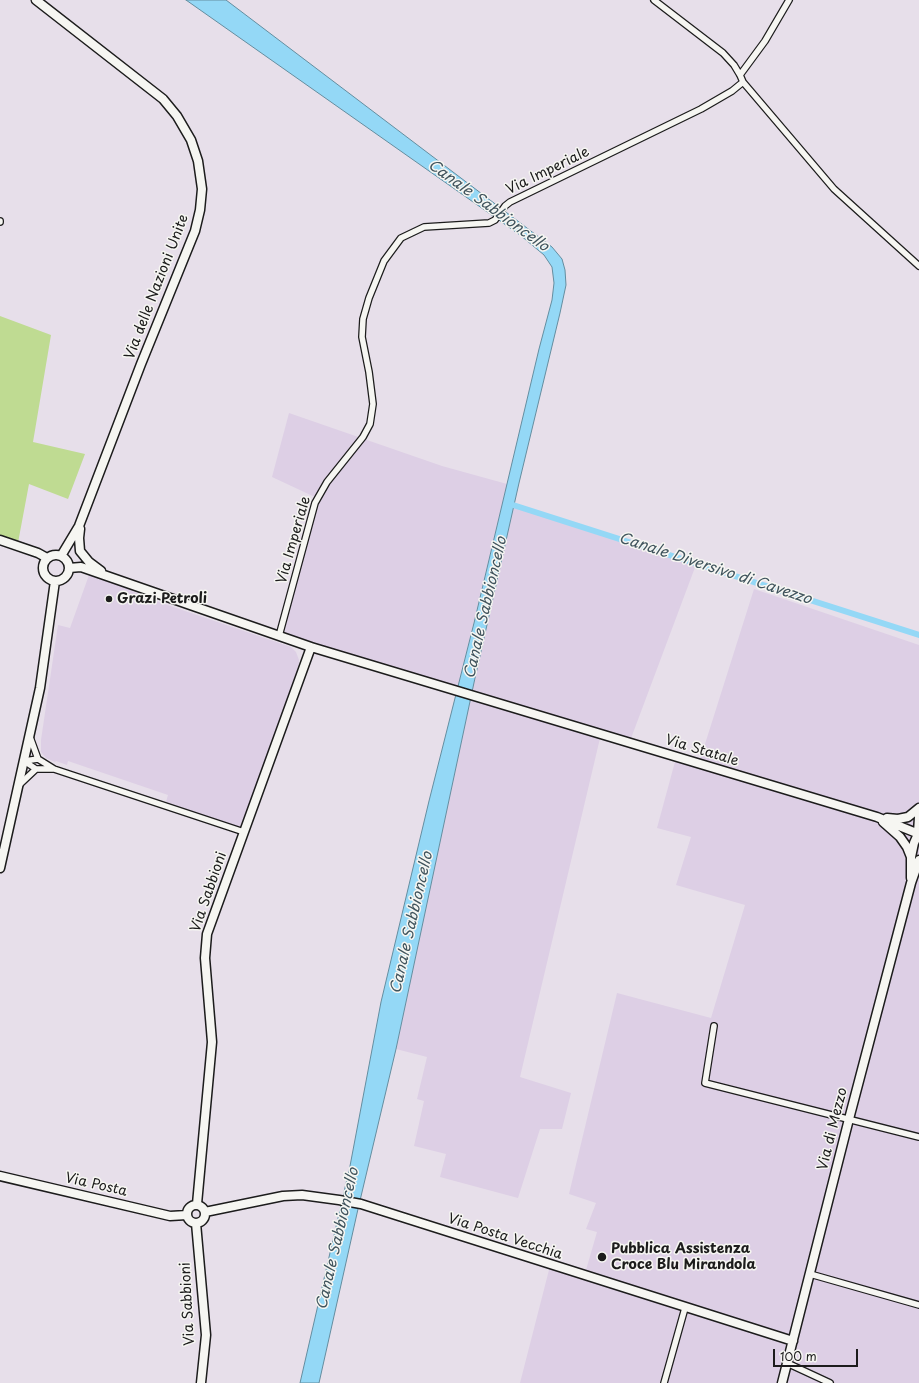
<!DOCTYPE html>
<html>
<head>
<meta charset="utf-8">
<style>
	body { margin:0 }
	#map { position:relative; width:919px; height:1383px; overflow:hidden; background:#e7dfea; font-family:"Playpen Sans",sans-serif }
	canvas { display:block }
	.scale { position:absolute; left:773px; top:1349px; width:85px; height:18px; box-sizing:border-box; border:2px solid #1c1c1c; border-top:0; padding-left:5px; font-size:12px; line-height:14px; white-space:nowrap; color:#1c1c1c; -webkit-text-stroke:3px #f6f6f2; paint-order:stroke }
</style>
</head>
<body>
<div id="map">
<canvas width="919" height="1383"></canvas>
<div class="scale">100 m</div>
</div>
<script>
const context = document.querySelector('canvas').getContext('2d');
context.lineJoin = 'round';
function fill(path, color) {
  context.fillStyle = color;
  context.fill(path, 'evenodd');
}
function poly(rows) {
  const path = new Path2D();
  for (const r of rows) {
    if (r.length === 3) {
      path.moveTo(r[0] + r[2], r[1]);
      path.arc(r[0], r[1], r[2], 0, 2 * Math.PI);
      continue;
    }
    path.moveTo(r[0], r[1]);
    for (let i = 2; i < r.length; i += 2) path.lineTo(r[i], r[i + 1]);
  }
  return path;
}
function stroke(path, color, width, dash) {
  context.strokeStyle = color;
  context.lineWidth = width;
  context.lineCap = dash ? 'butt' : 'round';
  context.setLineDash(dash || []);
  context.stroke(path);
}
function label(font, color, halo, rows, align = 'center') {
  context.font = font + ' "Playpen Sans",sans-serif';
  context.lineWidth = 3;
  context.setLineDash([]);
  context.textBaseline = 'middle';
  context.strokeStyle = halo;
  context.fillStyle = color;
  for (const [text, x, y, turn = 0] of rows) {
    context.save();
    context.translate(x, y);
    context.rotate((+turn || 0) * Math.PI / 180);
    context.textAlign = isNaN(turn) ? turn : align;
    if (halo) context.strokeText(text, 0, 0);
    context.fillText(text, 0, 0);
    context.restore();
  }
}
fill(poly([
	[289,413,442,466,507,484,458,687,279,632,317,498,272,477],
	[514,506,697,562,630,741,601,734,520,1077,571,1093,562,1129,540,1129,518,1198,440,1177,446,1154,414,1146,424,1101,417,1099,427,1057,396,1049,475,678],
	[89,575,124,587,147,598,291,647,296,652,299,660,299,664,243,828,236,827,166,802,168,795,68,761,67,765,56,761,55,762,46,758,41,752,41,740,58,625,70,628],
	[754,589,919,645,919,1383,520,1383,550,1266,584,1277,597,1232,586,1229,596,1203,569,1194,617,993,711,1018,745,905,676,885,691,837,657,828,676,758,699,763]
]), '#ddcfe5');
fill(poly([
	[0,316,51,335,33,442,85,454,68,499,29,484,17,548,0,543]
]), '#bfdb92');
const water = poly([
	[186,0,226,0,552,247,562,259,565,270,566,285,560,313,519,483,475,678,396,1049,358,1209,319,1383,300,1383,350,1166,381,1002,429,801,474,623,539,349,552,300,554,283,552,267,544,255,520,235,186,0]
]);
fill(water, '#94d8f6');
stroke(water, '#648d9f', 1);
stroke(poly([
	[510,504,919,635]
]), '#94d8f6', 6);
const street = poly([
	[654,0,723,53,734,65,740,75,743,82,834,189,919,266],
	[740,75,765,41,789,0],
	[0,221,0,222],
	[279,636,315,503,327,482,363,437,370,424,373,404,369,372,362,337,363,319,369,298,384,261,401,238,424,227,489,223,495,220,505,206,510,202,701,109,732,91,743,82],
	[30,737,38,759],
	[24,761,38,759,54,769,244,832],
	[24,761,36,769,52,769],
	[19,785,36,769],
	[714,1026,705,1083,919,1137],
	[810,1274,919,1305],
	[787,1363,830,1383],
	[664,1383,685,1308]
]);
const secondary = poly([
	[36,0,163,99,177,116,191,140,198,161,202,189,200,210,195,231,141,364,79,526,61,556],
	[80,529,79,538,80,551,89,562,101,571],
	[0,540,38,553,47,558],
	[56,568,13],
	[69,568,81,567,311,647,877,817,919,834],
	[887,818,898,819,908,817,919,808],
	[883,822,900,837,907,847,911,857],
	[918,833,919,817],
	[0,868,40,688,55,581],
	[911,878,911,857,914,843,919,832],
	[0,1176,170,1216,187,1215],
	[197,1204,212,1042,205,958,207,934,311,647],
	[196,1214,9],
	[205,1212,283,1196,302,1195,339,1200,361,1204,793,1341],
	[196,1223,206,1335,201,1383],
	[782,1383,849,1119,911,883,919,860]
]);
stroke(street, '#1c1c1c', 8);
stroke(secondary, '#1c1c1c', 11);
stroke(street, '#f6f6f2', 5.5);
stroke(secondary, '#f6f6f2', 8);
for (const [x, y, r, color] of [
	[109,599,4,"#1c1c1c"],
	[602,1257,5,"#1c1c1c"]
]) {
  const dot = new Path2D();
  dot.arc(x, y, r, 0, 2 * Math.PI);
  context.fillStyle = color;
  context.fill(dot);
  stroke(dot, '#f6f6f2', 1.5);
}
label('14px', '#1c1c1c', '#f6f6f2', [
	["Via Imperiale",548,171,-26],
	["Via delle Nazioni Unite",157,287,-69],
	["Via Imperiale",294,540,-74],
	["Via Statale",702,751,17],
	["Via Sabbioni",209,892,-71],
	["Via di Mezzo",833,1129,-76],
	["Via Posta",96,1185,13],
	["Via Posta Vecchia",505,1237,18],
	["Via Sabbioni",188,1304,-93]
]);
label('bold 14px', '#1c1c1c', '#f6f6f2', [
	["Grazi Petroli",117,599],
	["Pubblica Assistenza",611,1249],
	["Croce Blu Mirandola",611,1265]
], 'left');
label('italic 15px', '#40545d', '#f6f6f2', [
	["Canale Sabbioncello",488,206,36],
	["Canale Diversivo di Cavezzo",715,569,18],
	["Canale Sabbioncello",486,608,-77],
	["Canale Sabbioncello",412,923,-77],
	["Canale Sabbioncello",338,1239,-77]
]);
</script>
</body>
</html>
